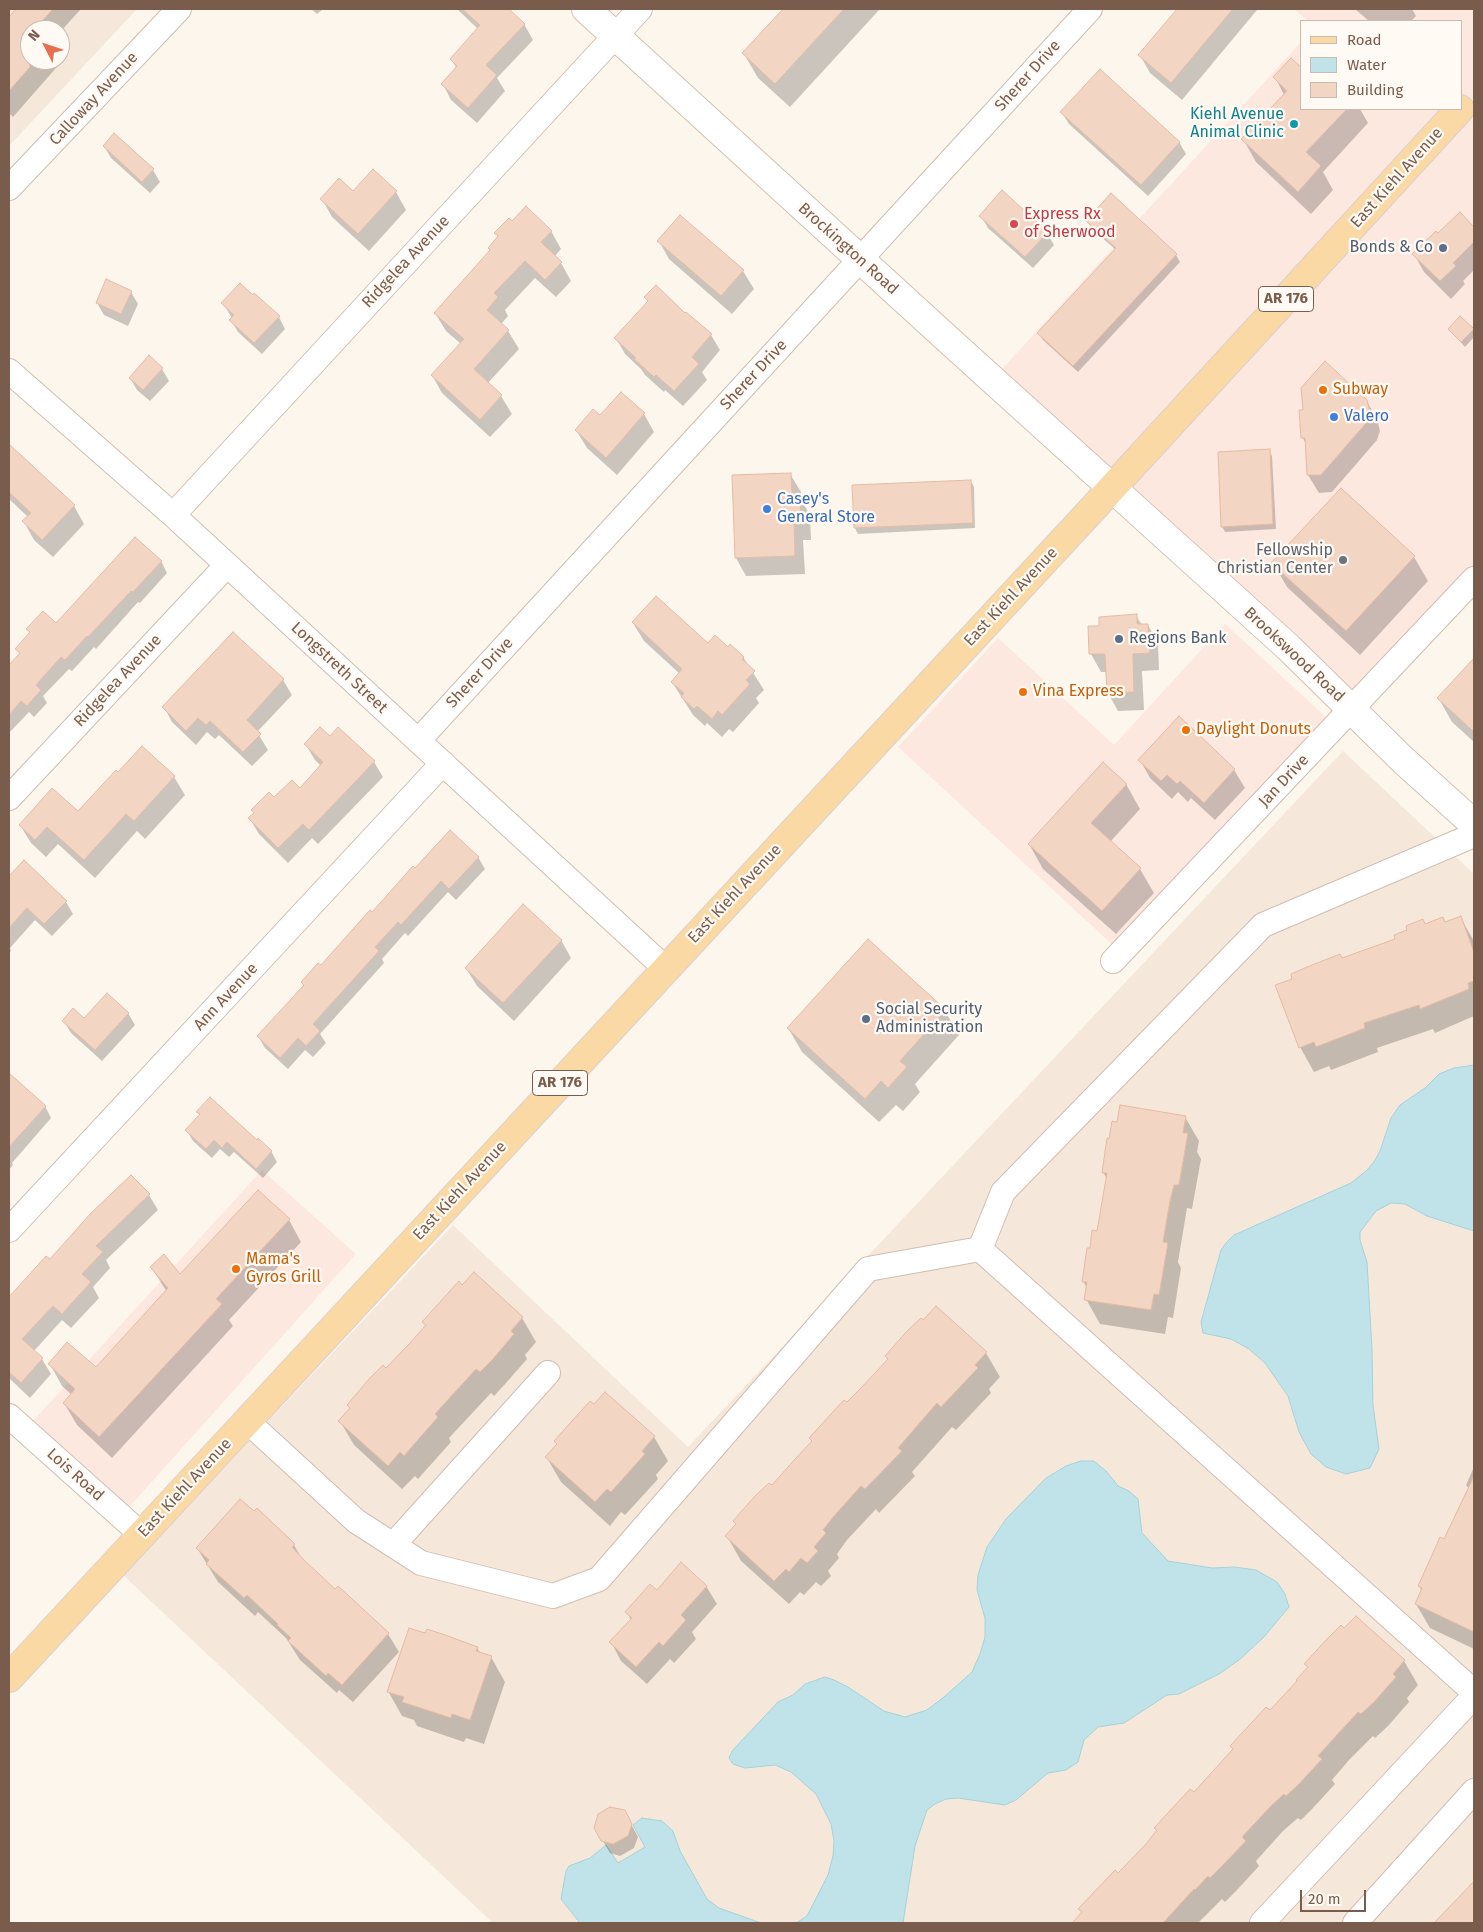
<!DOCTYPE html>
<html>
<head>
<meta charset="utf-8">
<style>
	body { margin:0 }
	#map { position:relative; width:1483px; height:1932px; overflow:hidden; background:#fdf6ec; font-family:"Fira Sans",sans-serif }
	canvas { display:block }
	.frame { position:absolute; inset:0; border:10px solid #7a5c4d; pointer-events:none }
	.legend { position:absolute; left:1300px; top:20px; width:162px; height:90px; box-sizing:border-box; background:#fffaf3; border:1px solid #cabbb1; margin:0; padding:6px 9px; list-style:none; font-size:15px; color:#7a5c4d }
	.legend li { display:flex; align-items:center; gap:10px; height:25px }
	.legend b { width:25px; border:1px solid #cabbb1 }
	.north { position:absolute; left:20px; top:20px; width:50px; height:50px; box-sizing:border-box; background:#fffaf3; border:1px solid #cabbb1; border-radius:50%; rotate:311deg; font-size:14px; font-weight:700; line-height:20px; text-align:center; color:#7a5c4d }
	.north::after { content:''; display:block; margin:auto; width:18px; height:22px; background:#e76f51; clip-path:polygon(50% 0,100% 100%,50% 72%,0 100%) }
	.scale { position:absolute; left:1300px; top:1890px; width:66px; height:22px; box-sizing:border-box; border:2px solid #7a5c4d; border-top:0; padding-left:6px; font-size:15px; line-height:18px; white-space:nowrap; color:#7a5c4d; -webkit-text-stroke:4px #fffaf3; paint-order:stroke }
</style>
</head>
<body>
<div id="map">
<canvas width="1483" height="1932"></canvas>
<div class="frame"></div>
<ul class="legend">
<li><b style="height:6px;background:#fbd9a5"></b>Road</li>
<li><b style="height:14px;background:#bfe3e8"></b>Water</li>
<li><b style="height:14px;background:#f3d5c3"></b>Building</li>
</ul>
<div class="north">N</div>
<div class="scale">20 m</div>
</div>
<script>
const context = document.querySelector('canvas').getContext('2d');
context.lineJoin = 'round';
function fill(path, color) {
  context.fillStyle = color;
  context.fill(path, 'evenodd');
}
function poly(rows) {
  const path = new Path2D();
  for (const r of rows) {
    path.moveTo(r[0], r[1]);
    for (let i = 2; i < r.length; i += 2) path.lineTo(r[i], r[i + 1]);
  }
  return path;
}
function stroke(path, color, width, dash) {
  context.strokeStyle = color;
  context.lineWidth = width;
  context.lineCap = dash ? 'butt' : 'round';
  context.setLineDash(dash || []);
  context.stroke(path);
}
function label(font, color, halo, rows, align = 'center') {
  context.font = font + ' "Fira Sans",sans-serif';
  context.lineWidth = 4.5;
  context.setLineDash([]);
  context.textBaseline = 'middle';
  context.strokeStyle = halo;
  context.fillStyle = color;
  for (const [text, x, y, turn = 0] of rows) {
    context.save();
    context.translate(x, y);
    context.rotate((+turn || 0) * Math.PI / 180);
    context.textAlign = isNaN(turn) ? turn : align;
    if (halo) context.strokeText(text, 0, 0);
    context.fillText(text, 0, 0);
    context.restore();
  }
}
fill(poly([
	[9,9,137,9,9,146],
	[30,30,60,30,60,60,30,60],
	[1343,751,1474,874,1474,1923,493,1923,123,1575,453,1225,688,1447]
]), '#f5e8da');
fill(poly([
	[1294,9,1474,9,1474,590,1358,717,992,380,1302,41,1302,109,1462,109,1462,21,1308,21],
	[1225,624,1339,729,1128,959,898,747,998,638,1114,745],
	[262,1170,356,1254,121,1516,25,1430]
]), '#fde8e0');
const water = poly([
	[1474,1065,1474,1231,1427,1216,1405,1204,1391,1203,1376,1211,1360,1232,1360,1240,1367,1262,1372,1349,1373,1405,1379,1449,1370,1468,1346,1474,1326,1467,1311,1454,1299,1432,1288,1396,1265,1363,1249,1349,1231,1339,1203,1333,1201,1322,1221,1250,1226,1243,1234,1235,1351,1183,1366,1171,1374,1162,1380,1151,1391,1118,1400,1105,1425,1088,1439,1074,1454,1068,1474,1065],
	[1081,1461,1094,1461,1107,1472,1118,1486,1129,1491,1138,1499,1142,1533,1168,1561,1212,1568,1235,1567,1256,1570,1277,1582,1285,1594,1289,1607,1263,1638,1239,1660,1219,1674,1179,1694,1167,1695,1124,1723,1098,1727,1084,1740,1078,1762,1066,1770,1048,1773,1016,1800,1005,1805,958,1798,946,1799,935,1804,927,1810,915,1846,903,1923,796,1923,807,1916,828,1875,833,1856,834,1841,831,1824,816,1794,791,1772,775,1765,745,1768,733,1764,729,1758,732,1751,778,1702,793,1695,805,1684,825,1677,834,1680,848,1687,884,1711,905,1717,927,1710,944,1697,972,1672,980,1654,985,1637,985,1618,977,1590,978,1575,987,1547,1006,1519,1046,1478,1066,1466,1081,1461],
	[642,1818,662,1821,673,1831,680,1851,707,1899,719,1908,761,1923,580,1923,561,1899,566,1871,569,1866,590,1858,606,1845,618,1863,645,1847,633,1825,642,1818]
]);
fill(water, '#bfe3e8');
stroke(water, '#a5d3da', 1);
fill(poly([
	[18,9,81,9,60,32,60,30,30,30,30,60,60,60,60,48,63,54,61,57,63,60,13,117,9,113,9,19],
	[311,9,323,9,317,14],
	[457,9,507,9,524,24,533,40,497,78,505,91,477,123,451,100,443,84,457,69,451,59,478,29],
	[785,9,880,9,790,107,758,78,744,54],
	[1179,9,1257,10,1182,100,1150,73,1140,55],
	[1355,9,1412,9,1416,16,1411,21,1369,21],
	[1292,60,1302,109,1360,109,1368,123,1323,172,1333,190,1311,214,1256,162,1243,139,1284,95,1275,77],
	[1062,113,1179,142,1186,154,1148,196,1069,124],
	[114,135,153,170,160,182,150,193,111,158,104,146],
	[396,192,406,210,369,251,332,217,322,199],
	[1460,214,1474,229,1474,270,1463,281,1465,284,1451,299,1424,272,1414,254,1438,235],
	[680,216,743,271,754,289,732,314,669,259,659,241],
	[981,216,1047,233,1054,245,1033,268,988,228],
	[1088,221,1176,255,1180,262,1078,372,1043,340,1039,333,1116,250,1091,228],
	[512,223,551,231,561,249,554,257,561,263,571,281,556,297,535,278,505,310,508,316,501,324,508,331,519,349,488,383,501,396,512,414,490,437,442,393,432,375,461,344,446,331,435,313,491,251,499,238,496,233],
	[131,292,138,304,128,326,104,315,97,303],
	[646,297,685,314,711,335,720,350,702,372,707,380,683,406,665,390,664,392,645,375,641,369,625,354,616,338,648,302],
	[223,303,279,317,285,329,262,354,238,332,231,320,232,318],
	[1449,329,1473,330,1474,337,1465,347],
	[162,369,169,381,150,401,137,390,130,378],
	[1366,400,1377,419,1380,431,1377,440,1332,492,1319,493,1308,475,1307,445,1302,437,1304,411],
	[644,414,654,432,617,475,587,448,576,430,600,417],
	[14,451,74,506,84,524,53,557,34,540,24,522,28,517,9,499,9,457],
	[1269,451,1272,456,1276,529,1225,532,1222,526],
	[790,474,801,492,801,500,810,515,811,540,803,540,805,574,746,576,736,558],
	[971,481,974,487,975,528,858,534,855,528,853,486],
	[1341,490,1414,557,1428,581,1360,655,1287,587,1273,563],
	[161,561,167,573,140,603,138,602,96,649,94,647,72,671,69,669,43,696,47,703,34,717,29,712,9,733,9,667,20,654,17,649,31,634,28,629,56,624],
	[1136,616,1142,625,1148,625,1158,643,1159,670,1142,671,1144,710,1118,711,1108,693,1107,672,1101,672,1091,654,1089,628,1101,627],
	[633,623,708,645,728,648,743,657,764,690,756,698,759,703,733,732,729,729,722,737,707,723,705,726,693,715,672,682,680,674,644,641],
	[1474,660,1474,742,1452,722,1439,699],
	[283,680,292,695,257,732,268,750,252,766,219,735,215,739,207,732,196,745,172,722,164,707],
	[1179,718,1234,770,1245,788,1215,820,1191,798,1188,802,1178,792,1172,799,1150,778,1140,760],
	[338,729,374,762,383,777,318,844,312,838,288,863,259,834,250,819,254,814,252,810,274,798,300,790,321,766,315,760,306,745,330,738],
	[142,748,174,777,185,795,145,839,137,831,95,878,58,844,46,857,31,843,20,825,78,813,118,774],
	[1126,784,1140,809,1110,842,1140,869,1154,893,1116,934,1043,869,1029,844],
	[478,857,485,869,456,900,448,892,408,936,405,933,382,959,384,963,320,1034,326,1043,313,1057,305,1050,288,1069,265,1048,258,1036,304,986,302,982,321,967,415,870],
	[24,862,66,902,73,914,52,936,35,920,10,948,11,951,9,953,9,878],
	[1460,917,1474,941,1474,1016,1435,1033,1433,1029,1377,1048,1378,1052,1331,1070,1329,1066,1314,1072,1300,1047,1342,959,1396,940,1425,925,1445,923],
	[561,940,571,958,514,1021,477,986,466,968],
	[868,941,945,1011,959,1035,915,1084,920,1092,903,1111,896,1105,879,1122,802,1052,788,1028],
	[128,1013,135,1025,102,1061,71,1033,64,1021],
	[14,1079,45,1106,51,1118,12,1163,13,1165,9,1170,9,1085],
	[198,1112,257,1142,271,1151,277,1162,263,1178,234,1152,229,1157,220,1149,212,1158,193,1141,187,1131,200,1116],
	[1185,1117,1199,1141,1197,1152,1201,1159,1192,1209,1187,1208,1178,1262,1181,1268,1173,1318,1168,1317,1165,1334,1100,1324,1086,1299,1087,1288,1083,1281,1091,1249,1098,1233,1107,1179,1103,1172],
	[131,1177,149,1195,158,1210,106,1260,110,1268,93,1287,99,1298,71,1328,62,1320,34,1351,42,1359,51,1374,30,1398,9,1378,9,1299,46,1258,50,1261],
	[289,1220,301,1242,229,1320,233,1326,112,1458,77,1425,64,1403,72,1395,62,1386,50,1364,96,1369,167,1292,151,1267,180,1276],
	[474,1274,522,1318,536,1342,525,1355,527,1359,506,1383,494,1396,491,1393,449,1438,451,1442,418,1479,415,1476,402,1489,354,1445,340,1421,426,1326,424,1322],
	[986,1353,1000,1377,989,1389,991,1393,956,1430,952,1427,912,1472,915,1476,879,1513,876,1509,847,1540,837,1554,839,1558,828,1571,831,1576,821,1586,816,1582,804,1595,800,1592,789,1604,741,1561,727,1536,812,1442,810,1438,847,1404],
	[654,1437,668,1461,656,1475,658,1479,625,1515,621,1512,610,1526,561,1482,547,1458,558,1445,555,1442],
	[1474,1467,1474,1649,1430,1628,1416,1604,1422,1591,1419,1586,1445,1541,1469,1489,1466,1485],
	[294,1545,303,1561,335,1591,338,1587,388,1634,399,1652,353,1702,339,1690,337,1693,300,1660,286,1638,258,1612,255,1616,218,1582,197,1548],
	[706,1586,717,1604,692,1632,696,1639,674,1663,670,1659,647,1684,621,1661,611,1642,631,1620,627,1612],
	[477,1648,481,1654,491,1657,505,1682,484,1744,466,1738,464,1742,417,1726,414,1720,402,1716,388,1691],
	[1404,1661,1418,1685,1407,1698,1409,1702,1388,1726,1375,1738,1373,1736,1349,1760,1332,1780,1335,1784,1313,1808,1301,1820,1298,1818,1283,1831,1256,1861,1259,1866,1237,1890,1225,1902,1222,1899,1198,1923,1074,1923,1082,1914,1080,1909,1118,1875,1158,1832,1155,1828,1194,1793,1270,1712,1309,1668,1306,1664],
	[631,1824,638,1837,634,1848,620,1856,610,1853,595,1828],
	[1473,1884,1474,1886,1474,1923,1438,1923,1437,1922]
]), '#0003');
const building = poly([
	[16,9,53,9,34,30,30,30,30,67,9,91,9,17,16,9],
	[462,9,509,9,525,24,486,65,497,75,468,108,441,84,457,66,450,59,480,25,462,9],
	[783,9,844,9,775,84,742,53,783,9],
	[1177,9,1233,9,1171,83,1138,55,1177,9],
	[1291,58,1302,68,1302,109,1347,109,1306,152,1321,166,1298,192,1241,139,1287,91,1273,77,1291,58],
	[1100,69,1180,142,1141,185,1060,112,1100,69],
	[114,133,154,169,142,182,103,146,114,133],
	[373,169,397,191,358,234,320,199,339,178,353,191,373,169],
	[1002,190,1048,232,1025,257,979,216,1002,190],
	[1111,193,1177,254,1073,366,1037,333,1116,248,1086,221,1111,193],
	[526,206,552,231,541,242,562,262,545,280,525,261,494,293,498,297,487,310,509,330,474,369,502,395,480,420,431,375,464,339,434,313,490,250,488,248,498,236,494,233,509,218,512,221,526,206],
	[1460,212,1474,227,1474,242,1453,263,1456,266,1440,281,1412,254,1436,231,1438,233,1460,212],
	[680,215,744,270,721,296,657,241,680,215],
	[106,279,132,291,121,314,96,303,106,279],
	[240,283,253,295,254,293,280,316,254,343,229,320,234,315,221,303,240,283],
	[656,285,685,313,686,312,712,334,692,357,699,364,674,391,656,375,654,377,634,359,636,358,614,338,648,301,644,297,656,285],
	[1460,316,1474,329,1461,342,1448,329,1460,316],
	[149,355,163,368,143,390,129,378,149,355],
	[1325,361,1367,400,1370,412,1367,422,1321,475,1307,475,1305,438,1301,438,1299,410,1303,410,1301,388,1325,361],
	[621,392,645,413,606,458,575,430,593,409,600,415,621,392],
	[9,444,75,505,42,540,22,521,31,513,9,492,9,444],
	[1270,449,1273,524,1221,527,1218,452,1270,449],
	[791,473,792,495,800,495,801,522,794,522,795,556,735,558,732,475,791,473],
	[971,480,973,523,854,528,852,485,971,480],
	[1341,488,1415,556,1346,631,1271,563,1341,488],
	[135,537,162,561,133,592,131,591,88,637,87,636,65,660,61,657,36,685,41,690,27,706,21,701,9,715,9,665,20,653,15,649,30,632,26,629,43,611,56,623,135,537],
	[656,596,708,643,715,635,728,647,730,644,744,657,742,659,755,671,746,680,750,684,722,715,718,711,712,719,697,706,694,709,681,697,684,693,671,682,682,669,632,622,656,596],
	[1137,614,1137,624,1148,624,1150,653,1133,654,1134,692,1107,693,1105,654,1089,654,1088,626,1099,626,1099,617,1137,614],
	[233,632,284,679,247,720,261,734,243,752,210,721,206,725,198,718,186,731,162,707,233,632],
	[1474,658,1474,732,1437,698,1474,658],
	[1179,716,1235,769,1204,803,1180,781,1177,784,1167,775,1161,781,1138,760,1179,716],
	[320,727,330,736,338,727,375,761,309,830,303,824,278,848,248,818,254,813,251,810,269,792,274,797,292,780,300,788,323,762,304,744,320,727],
	[142,746,175,776,134,821,126,814,84,860,47,827,35,840,19,825,52,788,78,811,116,770,118,772,142,746],
	[1103,762,1127,784,1091,823,1141,868,1102,911,1028,844,1103,762],
	[450,830,479,857,449,889,441,881,401,925,398,922,375,947,379,951,313,1024,320,1031,306,1046,298,1038,280,1058,257,1036,304,985,301,982,318,963,321,965,370,910,372,912,413,866,415,868,450,830],
	[24,860,67,901,44,924,27,908,9,928,9,876,24,860],
	[523,904,562,940,503,1003,465,968,523,904],
	[1461,916,1474,952,1474,981,1468,983,1469,989,1420,1009,1419,1005,1364,1023,1365,1028,1316,1047,1314,1042,1299,1048,1275,985,1292,979,1291,974,1307,967,1340,954,1342,958,1395,939,1394,935,1407,930,1406,926,1423,919,1425,924,1443,917,1445,922,1461,916],
	[868,939,946,1010,900,1061,907,1067,888,1088,881,1081,865,1099,787,1028,868,939],
	[107,993,129,1013,95,1050,62,1021,73,1008,84,1018,107,993],
	[9,1073,46,1106,9,1147,9,1073],
	[210,1097,257,1140,258,1138,272,1151,256,1169,227,1142,222,1148,214,1140,206,1149,185,1130,200,1114,196,1112,210,1097],
	[1120,1105,1186,1116,1183,1133,1188,1133,1179,1185,1174,1185,1170,1201,1163,1242,1168,1243,1159,1295,1154,1294,1151,1310,1084,1300,1087,1282,1082,1282,1087,1248,1090,1248,1092,1230,1097,1231,1107,1173,1102,1173,1107,1138,1109,1139,1112,1121,1117,1122,1120,1105],
	[131,1175,150,1194,96,1246,103,1252,82,1274,91,1282,62,1314,53,1306,22,1339,43,1358,21,1383,9,1372,9,1297,46,1256,50,1259,91,1213,131,1175],
	[258,1190,290,1219,216,1299,222,1304,99,1437,63,1403,75,1389,48,1364,67,1342,96,1367,168,1288,150,1267,164,1254,180,1274,258,1190],
	[474,1272,523,1317,511,1331,514,1334,493,1359,480,1372,476,1369,435,1414,438,1417,416,1442,404,1456,400,1452,388,1466,338,1421,350,1408,347,1405,370,1378,383,1365,386,1368,409,1344,426,1325,422,1322,459,1281,462,1285,474,1272],
	[936,1306,987,1352,975,1365,978,1368,941,1407,937,1403,898,1448,902,1451,865,1489,861,1486,834,1516,823,1530,826,1533,814,1547,818,1551,807,1563,801,1558,789,1572,786,1569,774,1581,725,1536,736,1524,733,1521,755,1496,769,1483,772,1485,795,1459,812,1441,809,1438,831,1414,844,1400,847,1402,860,1389,888,1359,885,1356,907,1331,921,1318,923,1320,936,1306],
	[605,1392,655,1436,642,1451,645,1454,611,1492,607,1489,595,1502,545,1457,557,1444,554,1441,590,1401,594,1404,605,1392],
	[1474,1476,1474,1632,1415,1604,1422,1588,1418,1586,1432,1555,1440,1537,1444,1539,1474,1476],
	[240,1499,254,1511,257,1508,295,1544,292,1547,304,1560,335,1589,338,1586,389,1633,342,1685,328,1673,326,1676,288,1641,291,1638,277,1625,278,1624,247,1595,244,1598,206,1564,209,1560,196,1548,240,1499],
	[681,1562,707,1586,681,1615,686,1620,663,1646,659,1642,636,1667,609,1642,632,1618,625,1612,650,1584,657,1590,681,1562],
	[1356,1616,1405,1660,1393,1674,1396,1677,1374,1702,1361,1714,1358,1712,1336,1736,1318,1756,1322,1759,1299,1784,1286,1796,1284,1794,1270,1807,1242,1837,1246,1841,1223,1865,1210,1878,1208,1876,1195,1890,1194,1889,1163,1923,1072,1923,1082,1912,1078,1909,1115,1870,1118,1873,1146,1844,1157,1830,1154,1828,1190,1789,1194,1792,1233,1749,1230,1746,1253,1721,1266,1707,1270,1710,1297,1681,1296,1680,1308,1667,1304,1664,1327,1639,1341,1625,1344,1628,1356,1616],
	[409,1628,425,1633,427,1629,445,1635,478,1647,476,1651,492,1656,470,1720,452,1714,451,1718,402,1702,404,1697,387,1692,409,1628],
	[610,1807,625,1810,632,1824,628,1836,613,1844,601,1841,594,1828,598,1814,610,1807],
	[1474,1881,1474,1923,1434,1923,1459,1897,1474,1881]
]);
fill(building, '#f3d5c3');
stroke(building, '#e6bba3', 1);
const minor = poly([
	[9,188,179,9],
	[9,371,173,515,666,969],
	[173,515,640,9],
	[418,741,1090,9],
	[9,798,227,565],
	[1113,961,1474,579],
	[9,1230,443,763],
	[980,1249,1474,1692],
	[9,1416,142,1535],
	[247,1421,356,1521,421,1563,553,1596,599,1579,868,1269,980,1249,1003,1192,1263,925,1474,835],
	[393,1545,548,1373],
	[1262,1923,1474,1696],
	[1355,1923,1474,1791]
]);
const secondary = poly([
	[586,9,953,344,1289,648,1403,760,1474,824]
]);
const primary = poly([
	[9,1678,1111,489,1460,109]
]);
stroke(minor, '#d1beb0', 26);
stroke(secondary, '#d6c0b0', 30);
stroke(primary, '#dad1cd', 30);
stroke(minor, '#fff', 24);
stroke(secondary, '#fff', 28);
stroke(primary, '#fbd9a5', 28);
for (const [x, y, r, color] of [
	[1294,124,5,"#0f9aa8"],
	[1014,224,5,"#e0444e"],
	[1443,248,5,"#5c6f8a"],
	[1323,390,5,"#e8710a"],
	[1334,417,5,"#3f7fe0"],
	[767,509,5,"#3f7fe0"],
	[1343,560,5,"#6b7280"],
	[1119,639,5,"#5c6f8a"],
	[1023,692,5,"#e8710a"],
	[1186,730,5,"#e8710a"],
	[866,1019,5,"#5c6f8a"],
	[236,1269,5,"#e8710a"]
]) {
  const dot = new Path2D();
  dot.arc(x, y, r, 0, 2 * Math.PI);
  context.fillStyle = color;
  context.fill(dot);
  stroke(dot, '#fffaf3', 2);
}
for (const [x, y, w] of [
	[1286,299,55],
	[560,1083,55]
]) {
  const box = new Path2D();
  box.roundRect(x - w / 2, y - 12.5, w, 25, 4);
  context.fillStyle = '#fffaf3';
  context.fill(box);
  stroke(box, '#7a5c4d', 1);
}
label('bold 15px', '#7a5c4d', null, [
	["AR 176",1286,299],
	["AR 176",560,1083]
]);
label('16px', '#7a5c4d', '#fffaf3', [
	["Sherer Drive",1028,76,-48],
	["Calloway Avenue",94,99,-47],
	["East Kiehl Avenue",1397,178,-48],
	["Brockington Road",848,249,42],
	["Ridgelea Avenue",406,262,-47],
	["Sherer Drive",754,375,-47],
	["East Kiehl Avenue",1011,597,-47],
	["Brookswood Road",1294,655,43],
	["Longstreth Street",339,668,43],
	["Sherer Drive",480,673,-47],
	["Ridgelea Avenue",118,681,-47],
	["Jan Drive",1284,781,-47],
	["East Kiehl Avenue",735,894,-47],
	["Ann Avenue",226,997,-47],
	["East Kiehl Avenue",460,1191,-47],
	["Lois Road",75,1475,42],
	["East Kiehl Avenue",185,1488,-47]
]);
label('16px', '#0d838f', '#fffaf3', [
	["Kiehl Avenue",1284,115],
	["Animal Clinic",1284,133]
], 'right');
label('16px', '#be3a42', '#fffaf3', [
	["Express Rx",1024,215],
	["of Sherwood",1024,233]
], 'left');
label('16px', '#4e5e75', '#fffaf3', [
	["Bonds & Co",1433,248,"right"],
	["Regions Bank",1129,639],
	["Social Security",876,1010],
	["Administration",876,1028]
], 'left');
label('16px', '#c56008', '#fffaf3', [
	["Subway",1333,390],
	["Vina Express",1033,692],
	["Daylight Donuts",1196,730],
	["Mama's",246,1260],
	["Gyros Grill",246,1278]
], 'left');
label('16px', '#366cbe', '#fffaf3', [
	["Valero",1344,417],
	["Casey's",777,500],
	["General Store",777,518]
], 'left');
label('16px', '#5b616d', '#fffaf3', [
	["Fellowship",1333,551],
	["Christian Center",1333,569]
], 'right');
</script>
</body>
</html>
